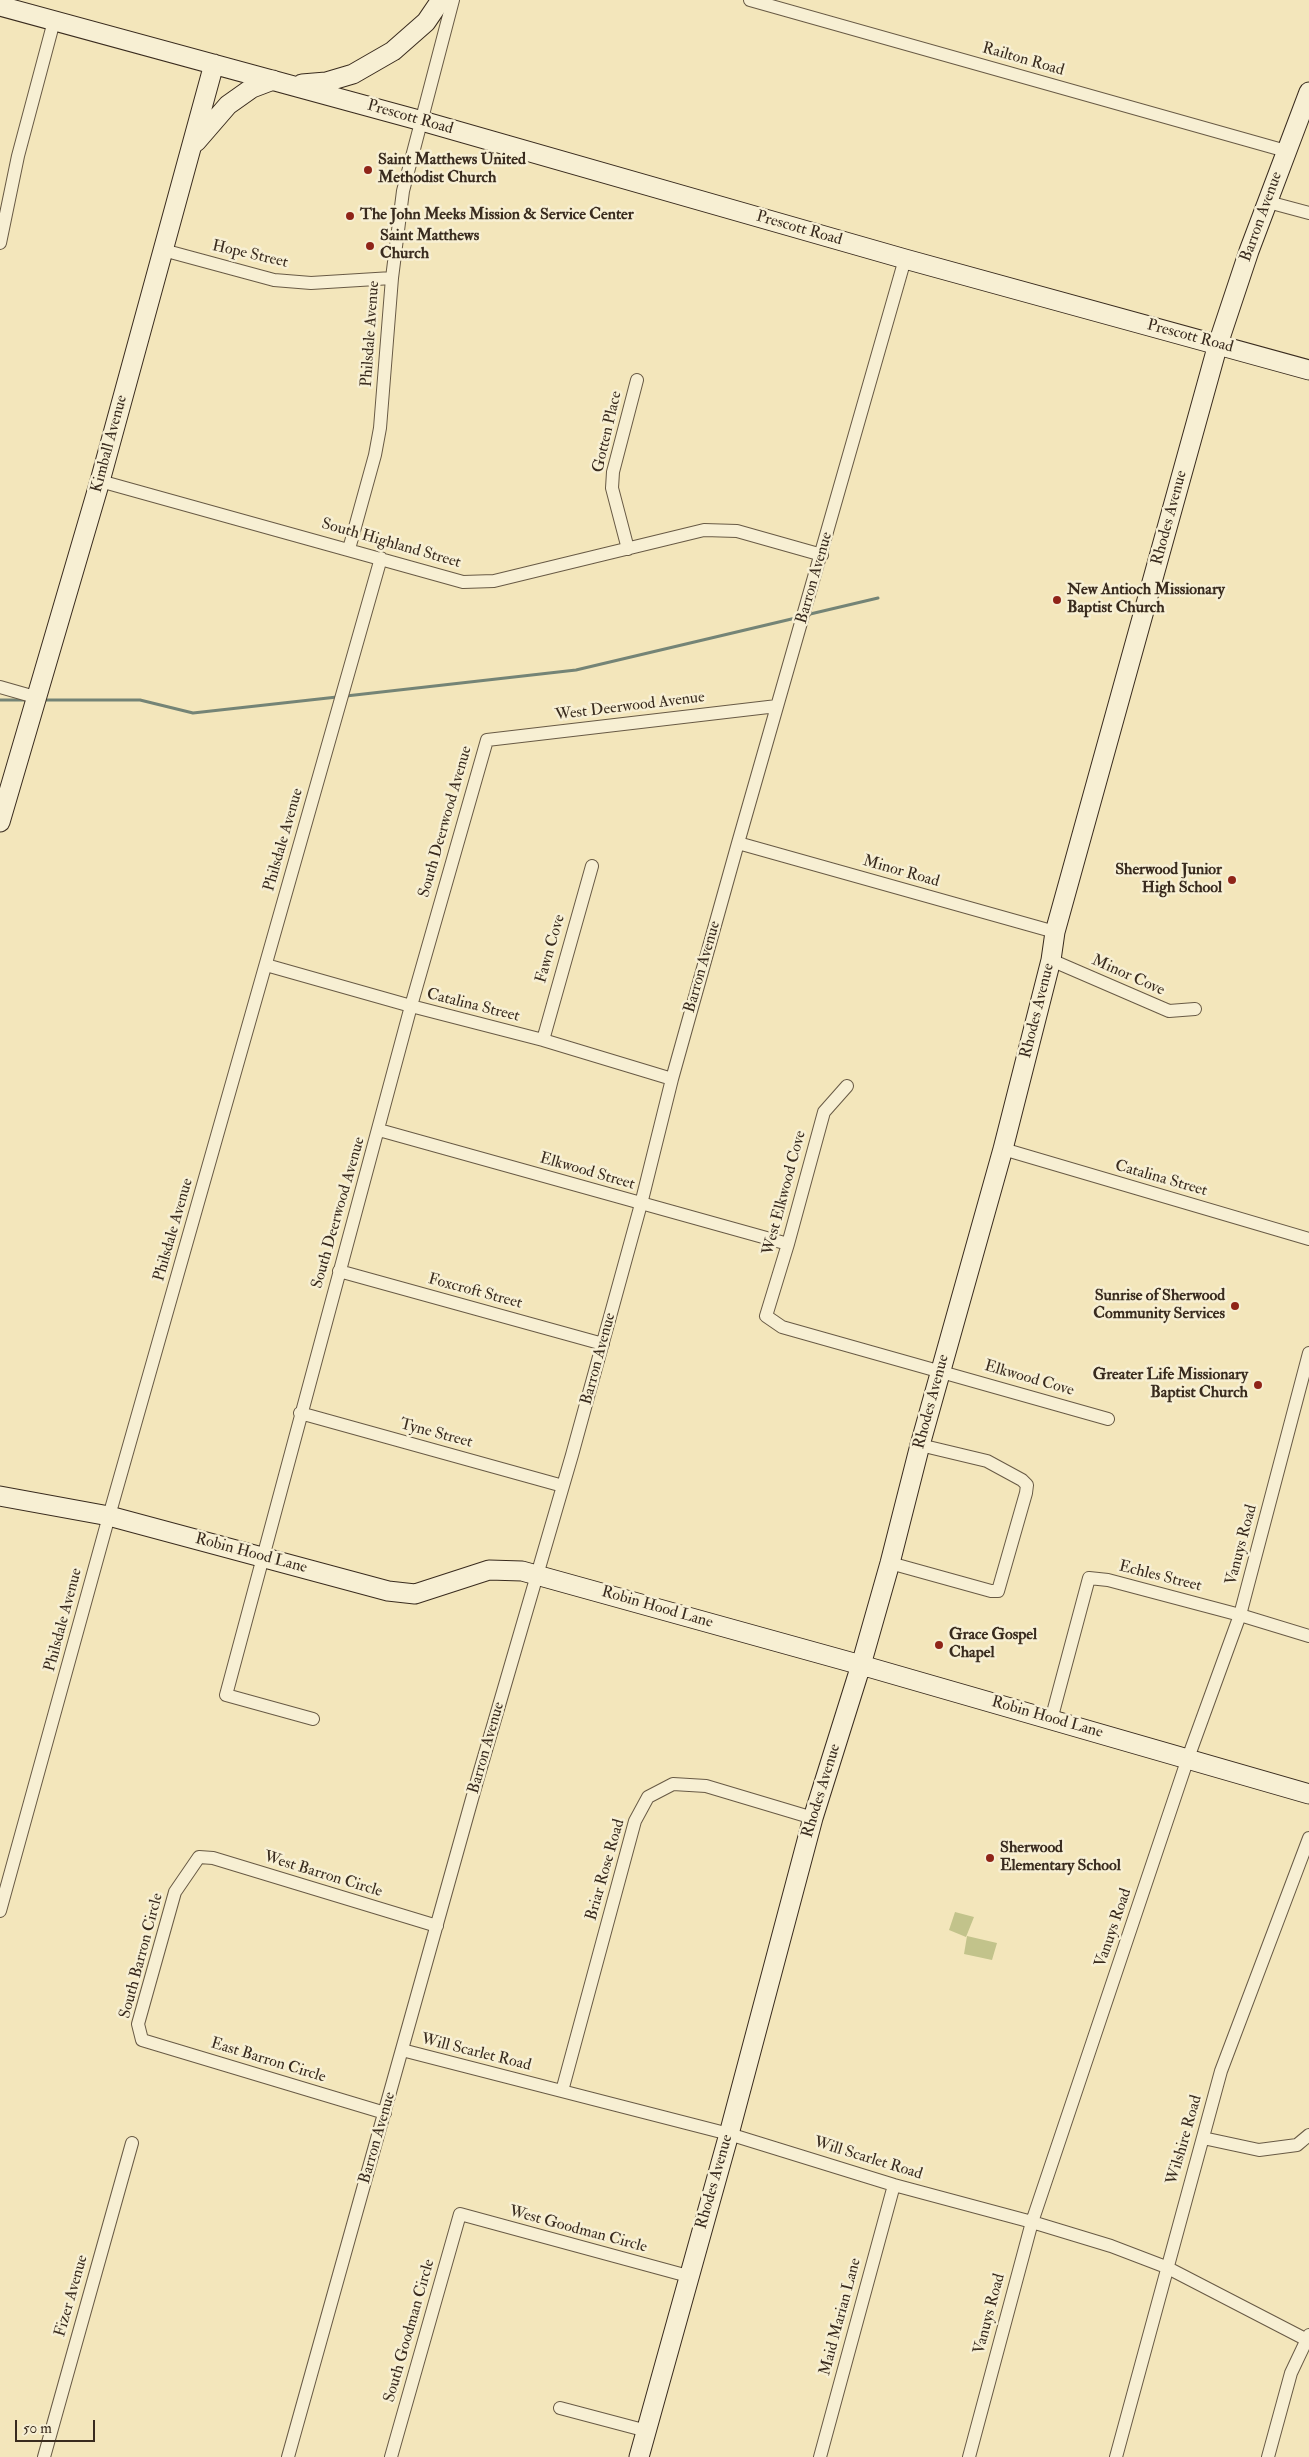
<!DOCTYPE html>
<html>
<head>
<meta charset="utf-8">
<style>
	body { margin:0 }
	#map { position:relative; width:1309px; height:2457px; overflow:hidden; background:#f3e6bb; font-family:"IM FELL Double Pica",serif }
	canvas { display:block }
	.scale { position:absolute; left:15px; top:2420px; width:80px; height:22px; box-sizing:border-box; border:2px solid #392b1e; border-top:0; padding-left:6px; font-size:15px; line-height:18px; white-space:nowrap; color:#392b1e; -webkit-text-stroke:4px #f7efd3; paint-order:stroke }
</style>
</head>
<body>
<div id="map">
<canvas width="1309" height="2457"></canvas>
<div class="scale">50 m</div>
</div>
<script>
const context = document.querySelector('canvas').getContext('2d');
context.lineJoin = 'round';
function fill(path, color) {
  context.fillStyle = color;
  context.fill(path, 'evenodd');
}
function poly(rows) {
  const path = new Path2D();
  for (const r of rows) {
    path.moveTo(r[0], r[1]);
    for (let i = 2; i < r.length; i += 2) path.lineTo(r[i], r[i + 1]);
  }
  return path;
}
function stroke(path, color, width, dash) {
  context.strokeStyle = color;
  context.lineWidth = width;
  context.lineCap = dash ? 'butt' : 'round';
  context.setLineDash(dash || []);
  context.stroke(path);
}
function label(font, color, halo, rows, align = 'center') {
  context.font = font + ' "IM FELL Double Pica",serif';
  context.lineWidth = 5;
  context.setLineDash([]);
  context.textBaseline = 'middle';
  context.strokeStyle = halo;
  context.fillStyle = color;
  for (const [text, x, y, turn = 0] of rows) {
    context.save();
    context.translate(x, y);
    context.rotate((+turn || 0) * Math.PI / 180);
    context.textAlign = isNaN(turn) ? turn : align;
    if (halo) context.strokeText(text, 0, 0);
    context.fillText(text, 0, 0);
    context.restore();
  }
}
fill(poly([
	[955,1912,974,1917,966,1937,949,1930],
	[967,1936,997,1943,992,1960,964,1954]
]), '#c2c38b');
stroke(poly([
	[806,615,878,598],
	[346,696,576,670,800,617],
	[0,700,25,700],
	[44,700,140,700,193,713,337,697]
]), '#748476', 3);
const street = poly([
	[750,0,1286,151],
	[1268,202,1309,213],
	[0,243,18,156,54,21],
	[163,250,274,280,311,283,392,278],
	[100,481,463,582,494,581,704,530,737,531,822,555],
	[349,549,375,455,380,428,392,278,403,191,453,0],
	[628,549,612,488,613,472,637,380],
	[0,687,35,697],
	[738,843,1055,932],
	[1051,960,1169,1011,1195,1009],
	[266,965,411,1006,543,1040,672,1079],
	[543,1040,592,866],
	[847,1086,824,1112,788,1244,766,1316,782,1327,1108,1419],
	[379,1130,788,1244],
	[1003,1149,1309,1239],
	[339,1271,603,1344],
	[300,1413,563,1486],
	[890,1563,991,1591,998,1591,1026,1493,1027,1485,1022,1480,987,1461,920,1445],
	[313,1719,226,1695,411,1006,487,740,777,706],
	[1051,1720,1089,1578,1108,1580,1240,1615,1309,1636],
	[0,1911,109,1516,381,558],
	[402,2050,729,2134,894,2185,1032,2222,1111,2246,1166,2267,1309,2341],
	[562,2091,635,1821,648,1797,673,1784,706,1786,813,1818],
	[385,2113,142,2040,138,2024,175,1892,199,1857,213,1858,437,1926],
	[1203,2138,1259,2150,1297,2145,1309,2135],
	[560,2408,647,2431],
	[44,2457,132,2143],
	[288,2457,477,1781,572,1455,641,1204,672,1079,738,843,905,259],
	[391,2457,460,2214,688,2276],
	[820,2457,894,2185],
	[969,2457,1032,2222,1188,1758,1240,1615,1309,1353],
	[1116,2457,1221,2071,1309,1838],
	[1268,2457,1291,2373,1309,2335]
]);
const secondary = poly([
	[0,6,422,121,905,259,1309,370],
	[302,84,326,82,353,74,393,51,426,22,441,0],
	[196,142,228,105,252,88,273,80],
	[0,822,100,481,214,64],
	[0,1496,109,1516,388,1591,415,1594,489,1570,522,1571,861,1665,1309,1794],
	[639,2457,729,2134,813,1818,861,1665,890,1563,920,1445,1003,1149,1051,960,1055,932,1218,344,1249,251,1309,92]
]);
stroke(street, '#685a45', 14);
stroke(secondary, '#392b1e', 21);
stroke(street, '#f7efd3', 12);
stroke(secondary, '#f7efd3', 19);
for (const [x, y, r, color] of [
	[368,170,5,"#8f2418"],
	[350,216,5,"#8f2418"],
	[370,246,5,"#8f2418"],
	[1057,600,5,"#8f2418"],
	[1232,880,5,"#8f2418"],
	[1235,1306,5,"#8f2418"],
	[1258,1385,5,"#8f2418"],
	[939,1645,5,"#8f2418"],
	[990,1858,5,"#8f2418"]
]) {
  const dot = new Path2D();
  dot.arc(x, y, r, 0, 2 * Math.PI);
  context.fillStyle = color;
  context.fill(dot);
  stroke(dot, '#f7efd3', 2);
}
label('16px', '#392b1e', '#f7efd3', [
	["Railton Road",1023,60,16],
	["Prescott Road",410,118,16],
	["Barron Avenue",1262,217,-70],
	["Prescott Road",799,229,16],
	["Hope Street",250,255,13],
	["Philsdale Avenue",371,334,-86],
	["Prescott Road",1190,337,15],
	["Gotten Place",608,432,-77],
	["Kimball Avenue",110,444,-75],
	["Rhodes Avenue",1170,518,-75],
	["South Highland Street",391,544,16],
	["Barron Avenue",815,578,-74],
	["West Deerwood Avenue",630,707,-7],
	["South Deerwood Avenue",446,822,-74],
	["Philsdale Avenue",284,840,-74],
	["Minor Road",901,872,16],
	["Fawn Cove",551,949,-74],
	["Barron Avenue",703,967,-74],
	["Minor Cove",1128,976,24],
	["Catalina Street",473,1006,14],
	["Rhodes Avenue",1038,1011,-76],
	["Elkwood Street",587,1172,16],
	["Catalina Street",1161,1179,16],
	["West Elkwood Cove",785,1193,-75],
	["South Deerwood Avenue",339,1213,-74],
	["Philsdale Avenue",174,1230,-74],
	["Foxcroft Street",475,1292,15],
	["Barron Avenue",599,1359,-75],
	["Elkwood Cove",1029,1379,16],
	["Rhodes Avenue",932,1402,-75],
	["Tyne Street",436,1434,15],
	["Vanuys Road",1242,1545,-75],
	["Robin Hood Lane",251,1554,15],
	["Echles Street",1160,1577,14],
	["Robin Hood Lane",657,1608,16],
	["Philsdale Avenue",64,1620,-75],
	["Robin Hood Lane",1047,1718,16],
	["Barron Avenue",487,1748,-74],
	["Rhodes Avenue",822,1791,-73],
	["Briar Rose Road",606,1870,-74],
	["West Barron Circle",323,1875,17],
	["Vanuys Road",1114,1928,-71],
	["South Barron Circle",142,1956,-75],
	["Will Scarlet Road",476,2053,14],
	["East Barron Circle",268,2061,17],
	["Barron Avenue",378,2138,-74],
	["Wilshire Road",1185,2140,-74],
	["Will Scarlet Road",868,2159,17],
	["Rhodes Avenue",715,2182,-74],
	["West Goodman Circle",578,2230,15],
	["Fizer Avenue",72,2296,-74],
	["Vanuys Road",990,2314,-75],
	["Maid Marian Lane",841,2317,-75],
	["South Goodman Circle",410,2331,-74]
]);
label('bold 16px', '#392b1e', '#f7efd3', [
	["Saint Matthews United",378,161],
	["Methodist Church",378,179],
	["The John Meeks Mission & Service Center",360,216],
	["Saint Matthews",380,237],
	["Church",380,255],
	["New Antioch Missionary",1067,591],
	["Baptist Church",1067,609],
	["Sherwood Junior",1222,871,"right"],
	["High School",1222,889,"right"],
	["Sunrise of Sherwood",1225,1297,"right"],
	["Community Services",1225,1315,"right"],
	["Greater Life Missionary",1248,1376,"right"],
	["Baptist Church",1248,1394,"right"],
	["Grace Gospel",949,1636],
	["Chapel",949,1654],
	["Sherwood",1000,1849],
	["Elementary School",1000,1867]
], 'left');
</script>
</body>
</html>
